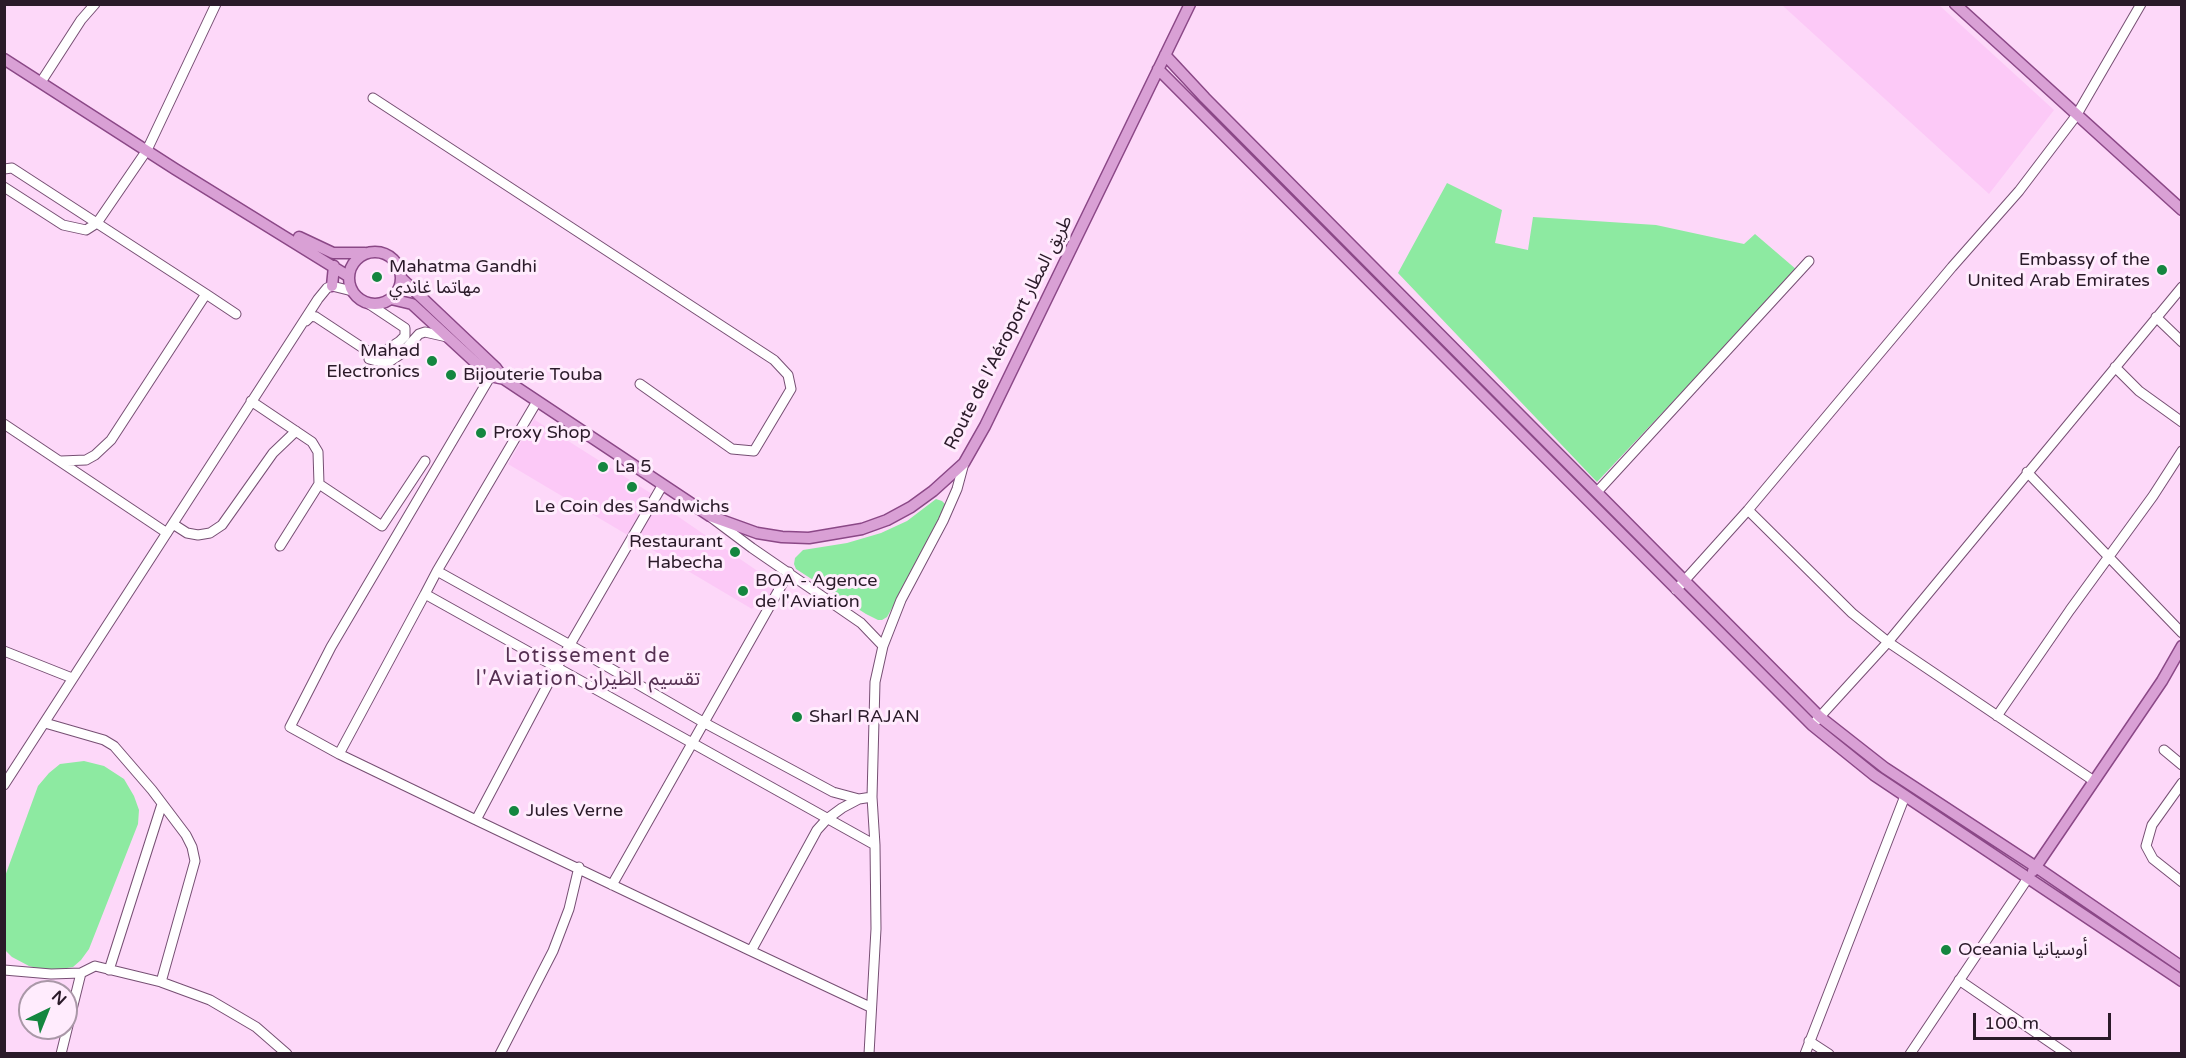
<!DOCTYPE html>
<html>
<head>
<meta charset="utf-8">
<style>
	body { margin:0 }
	#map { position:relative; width:2186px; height:1058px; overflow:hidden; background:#fdd8f9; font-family:"Varela Round",sans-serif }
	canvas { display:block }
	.frame { position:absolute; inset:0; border:6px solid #2a1a29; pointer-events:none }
	.north { position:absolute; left:18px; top:980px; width:60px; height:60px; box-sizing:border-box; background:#ffecfd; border:2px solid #aa98a8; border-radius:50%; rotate:43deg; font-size:16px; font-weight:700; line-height:24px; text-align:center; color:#2a1a29 }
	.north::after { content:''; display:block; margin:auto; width:21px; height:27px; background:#14863f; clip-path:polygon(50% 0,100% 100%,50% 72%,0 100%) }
	.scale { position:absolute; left:1973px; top:1013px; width:138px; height:27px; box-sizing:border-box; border:3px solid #2a1a29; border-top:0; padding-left:8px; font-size:18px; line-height:21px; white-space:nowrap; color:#2a1a29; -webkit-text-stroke:4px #ffecfd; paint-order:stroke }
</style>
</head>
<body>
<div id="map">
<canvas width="2186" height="1058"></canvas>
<div class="frame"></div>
<div class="north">N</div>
<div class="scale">100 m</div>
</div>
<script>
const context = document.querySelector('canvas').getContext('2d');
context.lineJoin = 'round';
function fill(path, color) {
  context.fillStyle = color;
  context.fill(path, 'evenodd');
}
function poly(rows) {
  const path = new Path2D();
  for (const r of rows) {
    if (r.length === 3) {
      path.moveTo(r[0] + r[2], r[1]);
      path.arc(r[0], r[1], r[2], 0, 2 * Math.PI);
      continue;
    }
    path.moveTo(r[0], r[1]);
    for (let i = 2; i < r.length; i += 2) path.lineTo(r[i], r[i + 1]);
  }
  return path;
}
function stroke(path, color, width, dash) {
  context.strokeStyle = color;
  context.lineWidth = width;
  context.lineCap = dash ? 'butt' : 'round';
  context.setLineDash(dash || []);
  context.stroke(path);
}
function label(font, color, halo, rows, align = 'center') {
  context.font = font + ' "Varela Round","Noto Sans Arabic",sans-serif';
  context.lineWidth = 6;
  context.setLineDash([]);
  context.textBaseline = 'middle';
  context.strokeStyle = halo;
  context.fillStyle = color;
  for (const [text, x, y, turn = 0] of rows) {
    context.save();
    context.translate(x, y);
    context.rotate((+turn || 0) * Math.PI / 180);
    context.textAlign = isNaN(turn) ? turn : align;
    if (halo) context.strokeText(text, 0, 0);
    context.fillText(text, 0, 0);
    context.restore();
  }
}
fill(poly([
	[1782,5,1939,5,2054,110,1989,194],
	[536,416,535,420,652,494,651,498,778,585,772,599,755,605,752,609,508,464]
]), '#fcc9f7');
fill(poly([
	[1447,183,1502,210,1495,243,1528,250,1533,217,1656,225,1744,244,1755,234,1797,270,1597,482,1398,273],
	[936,499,942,501,946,505,939,525,887,617,882,620,878,620,866,614,796,569,794,564,795,558,803,550,847,543,881,533,907,521],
	[84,761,104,766,124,779,134,796,139,810,138,824,89,949,81,960,73,967,49,971,29,966,12,957,5,950,4,879,38,786,49,773,60,764]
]), '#8deaa1');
const minor = poly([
	[41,82,81,20,95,4],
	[373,98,774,360,788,375,791,389,754,451,732,449,640,384],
	[4,169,12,168,206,294,111,440,95,455,86,460,61,461],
	[4,187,63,225,86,230,97,223,147,150,216,4],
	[206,294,236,314],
	[2156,317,2182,342],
	[306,321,311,316,316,317,372,354,377,356,400,341,405,336,405,328,369,304],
	[369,359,384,363,389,362,401,354,419,334,425,332,447,337],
	[2115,367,2139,391,2182,422],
	[251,401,312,442,318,452,319,484,280,546],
	[536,403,437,571,570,645,703,722,833,792,859,799,872,797],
	[4,424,167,533],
	[2027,472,2182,633],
	[319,484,382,526,425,461],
	[662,486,557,667,476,820,751,951,817,830,827,819,842,808,859,799],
	[1597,492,1809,261],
	[1748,510,1852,613,1888,642,2094,781],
	[712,518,752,548,861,623,883,646],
	[173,524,187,533,198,535,210,533,222,525,273,453,296,431],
	[1676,590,1748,510,1952,267,2019,191,2076,116,2141,4],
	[425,594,437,571],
	[4,651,72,678],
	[1997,716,2070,610,2153,496,2182,451],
	[1816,721,1888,642,2182,287],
	[45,723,104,740,114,746,152,790,186,835,192,847,195,861,161,982],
	[2164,750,2182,765],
	[339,754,290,727,331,647,493,372],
	[2182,783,2152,825,2146,846,2153,859,2182,882],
	[4,785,318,299,327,288,332,286,352,291],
	[476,820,339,754,425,594,875,845],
	[612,885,789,572],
	[751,951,870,1007],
	[4,970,51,974,81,973,95,966,161,982,210,1000,256,1027,287,1054],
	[109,970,162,804],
	[1959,980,2067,1054],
	[1809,1041,1829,1054],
	[61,1054,81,973],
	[500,1054,553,951,569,909,579,867],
	[869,1054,876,929,875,845,872,797,875,682,883,646,901,600,943,521,957,489,964,463],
	[1805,1054,1905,796],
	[1910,1054,2028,878]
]);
const major = poly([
	[1955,4,2182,210],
	[1165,55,1205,98,1820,717,1885,768,2036,867,2182,967],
	[4,59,175,169,348,276],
	[1158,69,1812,725,1874,775,2182,981],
	[299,237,333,253,365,253],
	[375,278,26],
	[401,278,496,368,504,379,710,516,757,533,782,537,809,538,862,529,887,520,911,507,933,491,964,463,985,426,1190,4],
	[332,286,334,266],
	[391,299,412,304,490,376,504,379],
	[2033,871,2162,681,2182,646]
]);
stroke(minor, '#764f73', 11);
stroke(major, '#8b4887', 13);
stroke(minor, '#fff', 9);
stroke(major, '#d9a0d5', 10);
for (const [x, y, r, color] of [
	[2162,270,6,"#14863f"],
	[377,277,6,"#14863f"],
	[432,361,6,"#14863f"],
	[451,375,6,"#14863f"],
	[481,433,6,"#14863f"],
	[603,467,6,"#14863f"],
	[632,487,6,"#14863f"],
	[735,552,6,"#14863f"],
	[743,591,6,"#14863f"],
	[797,717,6,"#14863f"],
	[514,811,6,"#14863f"],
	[1946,950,6,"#14863f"]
]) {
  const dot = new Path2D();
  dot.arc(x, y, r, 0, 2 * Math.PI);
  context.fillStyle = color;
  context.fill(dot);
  stroke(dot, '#ffecfd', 2);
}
label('18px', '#2a1a29', '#ffecfd', [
	["Embassy of the",2150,260,"right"],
	["United Arab Emirates",2150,281,"right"],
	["Mahatma Gandhi",389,267],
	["مهاتما غاندي",389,288],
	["Mahad",420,351,"right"],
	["Electronics",420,372,"right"],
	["Bijouterie Touba",463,375],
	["Proxy Shop",493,433],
	["La 5",615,467],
	["Le Coin des Sandwichs",632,507,"center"],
	["Restaurant",723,542,"right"],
	["Habecha",723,563,"right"],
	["BOA - Agence",755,581],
	["de l'Aviation",755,602],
	["Sharl RAJAN",809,717],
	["Jules Verne",526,811],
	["Oceania أوسيانيا",1958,950]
], 'left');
label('18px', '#2a1a29', '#ffecfd', [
	["Route de l'Aéroport طريق المطار",1009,333,-63]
]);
context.letterSpacing = '1.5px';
label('20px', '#553052', '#ffecfd', [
	["Lotissement de",588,657],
	["l'Aviation تقسيم الطيران",588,680]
]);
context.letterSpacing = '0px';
</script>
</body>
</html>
